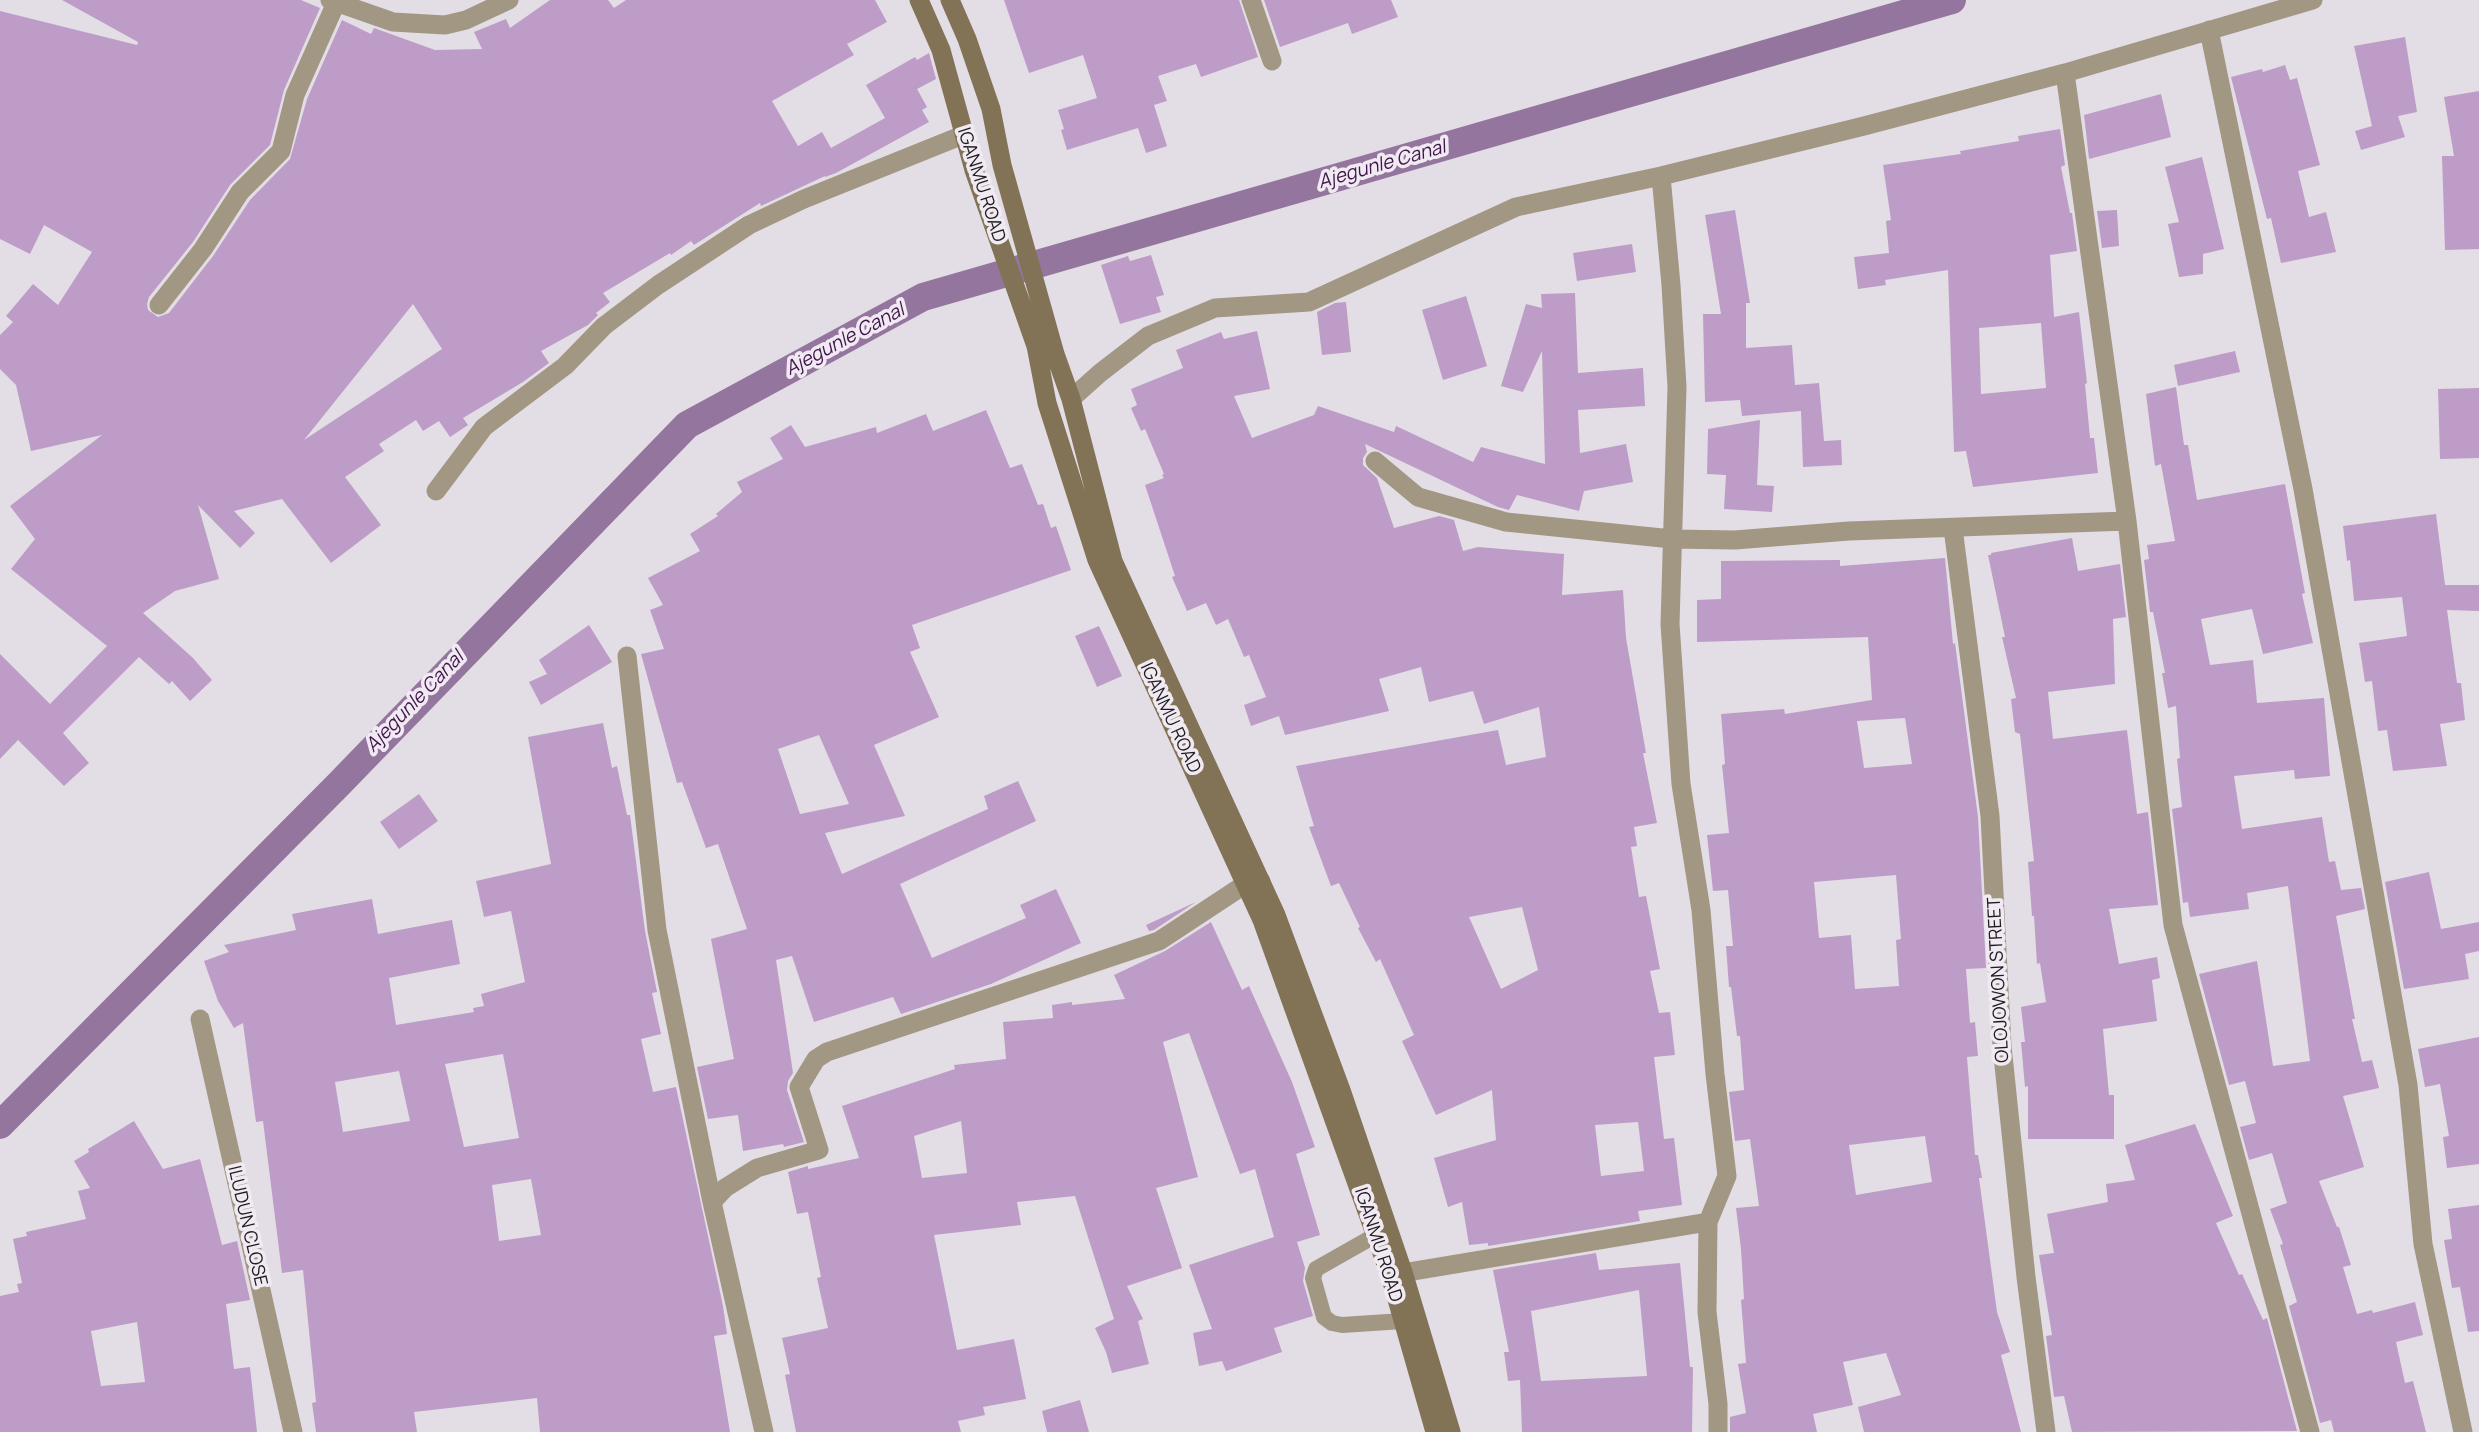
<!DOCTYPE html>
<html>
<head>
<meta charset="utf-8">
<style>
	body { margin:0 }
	canvas { display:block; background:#e3dde5 }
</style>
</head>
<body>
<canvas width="2479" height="1432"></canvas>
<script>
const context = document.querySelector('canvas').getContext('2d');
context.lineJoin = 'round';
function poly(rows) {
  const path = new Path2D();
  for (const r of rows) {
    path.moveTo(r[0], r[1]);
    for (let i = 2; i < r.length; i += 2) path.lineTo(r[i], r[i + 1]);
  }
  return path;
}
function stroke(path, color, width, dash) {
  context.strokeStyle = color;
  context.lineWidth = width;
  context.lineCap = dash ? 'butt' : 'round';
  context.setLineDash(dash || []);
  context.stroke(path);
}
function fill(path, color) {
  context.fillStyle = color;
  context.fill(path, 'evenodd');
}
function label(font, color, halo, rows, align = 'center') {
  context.font = font + ' Manrope,sans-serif';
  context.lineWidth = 7;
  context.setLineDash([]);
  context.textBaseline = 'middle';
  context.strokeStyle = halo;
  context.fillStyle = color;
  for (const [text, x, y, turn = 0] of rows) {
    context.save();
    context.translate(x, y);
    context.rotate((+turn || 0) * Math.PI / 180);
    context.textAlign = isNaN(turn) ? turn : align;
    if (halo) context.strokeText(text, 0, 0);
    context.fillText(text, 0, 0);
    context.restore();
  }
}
stroke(poly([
	[0,1125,337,786,687,425,923,297,1952,0]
]), '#94759d', 28);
fill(poly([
	[62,0,301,0,320,8,284,90,270,145,230,185,193,242,149,297,147,304,148,310,158,317,169,313,213,256,250,200,290,159,307,99,342,20,371,34,374,28,435,50,482,49,474,32,506,19,510,28,550,0,608,0,614,8,626,0,875,0,887,22,847,44,854,55,772,101,798,146,822,132,831,148,885,118,866,85,915,57,917,60,929,53,936,79,917,89,927,107,922,110,929,122,836,173,825,177,825,176,761,206,760,203,694,245,691,241,671,255,670,253,603,293,610,302,596,313,598,315,588,325,541,351,549,363,523,382,463,418,468,425,450,437,439,421,423,431,416,420,379,444,384,451,345,477,381,525,331,563,282,499,234,511,255,533,240,548,198,505,219,579,175,591,143,613,193,658,212,680,190,701,172,681,169,684,139,657,63,733,89,763,64,786,18,740,0,759,0,654,50,704,107,646,11,569,35,539,10,506,102,435,31,451,16,385,0,369,0,335,13,322,6,316,33,284,58,305,92,252,44,225,30,254,0,239,0,11,137,45,138,42],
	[413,304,442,349,304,440],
	[1004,0,1239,0,1258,57,1201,77,1196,64,1158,76,1167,101,1154,105,1167,146,1146,153,1138,128,1067,150,1061,130,1064,129,1058,110,1097,98,1083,55,1029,73],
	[1264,0,1391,0,1398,17,1352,34,1348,23,1280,47],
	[2405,37,2417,112,2398,116,2405,137,2361,150,2355,131,2372,126,2354,46],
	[2285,65,2290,80,2297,78,2320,165,2298,171,2309,217,2326,212,2336,252,2281,263,2271,218,2267,219,2231,77,2262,69,2263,72],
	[2479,91,2479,249,2445,250,2442,156,2454,156,2444,97],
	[2161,94,2171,137,2089,159,2084,115],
	[2060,129,2065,165,2061,167,2070,213,2072,213,2077,251,2050,255,2054,317,2079,312,2087,383,2085,384,2090,438,2094,438,2098,473,1973,487,1966,451,1954,452,1948,270,1885,280,1886,285,1858,289,1854,257,1889,253,1886,221,1891,220,1883,165,1961,154,1960,151,2019,141,2018,136],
	[2041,323,2046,388,1981,394,1979,328],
	[2202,157,2224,249,2203,254,2203,274,2179,277,2168,224,2179,222,2165,167],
	[1735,210,1750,303,1746,303,1746,348,1792,345,1795,385,1819,383,1824,441,1841,440,1842,465,1803,467,1801,411,1742,416,1740,400,1705,402,1703,314,1721,314,1705,215],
	[2117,210,2119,246,2102,248,2097,211],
	[1632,244,1636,272,1577,281,1573,253],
	[1151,255,1164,295,1156,297,1161,312,1120,324,1101,265,1128,256,1130,261],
	[1575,293,1578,373,1643,368,1645,406,1578,410,1580,453,1626,444,1633,482,1584,491,1579,511,1517,495,1509,510,1498,507,1365,444,1367,452,1363,458,1363,465,1377,478,1394,528,1439,516,1454,520,1463,551,1478,547,1564,554,1562,595,1623,590,1626,638,1646,753,1643,753,1657,823,1634,827,1637,846,1631,847,1639,897,1646,896,1660,969,1650,971,1659,1013,1670,1012,1675,1055,1654,1057,1664,1139,1674,1138,1682,1205,1638,1211,1640,1221,1488,1246,1488,1243,1469,1245,1462,1202,1448,1207,1434,1158,1496,1140,1492,1090,1436,1115,1402,1041,1414,1035,1380,959,1376,962,1358,928,1360,927,1339,883,1331,886,1309,827,1314,826,1296,766,1498,730,1506,765,1546,757,1539,707,1484,724,1473,691,1429,702,1421,667,1379,679,1389,711,1285,735,1279,716,1251,726,1244,705,1266,697,1249,655,1244,657,1228,619,1216,625,1206,603,1187,611,1172,577,1175,576,1145,485,1164,478,1162,475,1164,474,1145,429,1141,431,1131,408,1137,405,1131,389,1183,368,1176,350,1221,332,1224,339,1257,331,1270,389,1234,396,1252,438,1314,415,1318,406,1394,432,1396,426,1473,462,1481,447,1545,464,1542,351,1523,392,1501,386,1526,304,1542,308,1541,294],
	[1522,907,1538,970,1501,989,1469,917],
	[1638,1122,1644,1171,1601,1176,1595,1125],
	[1466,296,1487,366,1443,380,1422,310],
	[1346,302,1351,352,1322,355,1317,312,1335,303],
	[2235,351,2240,372,2178,386,2174,365],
	[2176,387,2184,445,2188,445,2197,500,2285,484,2305,593,2302,594,2313,643,2263,654,2252,609,2201,619,2210,665,2253,660,2257,703,2324,698,2330,776,2295,779,2294,770,2234,776,2242,829,2322,817,2329,862,2335,861,2341,890,2361,888,2365,909,2336,916,2355,1019,2352,1019,2362,1062,2372,1060,2379,1088,2343,1096,2364,1167,2319,1181,2337,1227,2339,1227,2351,1265,2343,1267,2357,1314,2372,1310,2373,1313,2415,1302,2423,1335,2396,1342,2405,1383,2413,1381,2426,1432,2334,1432,2331,1420,2320,1423,2289,1306,2297,1302,2280,1245,2283,1244,2270,1209,2287,1203,2272,1153,2249,1160,2240,1127,2256,1123,2245,1081,2229,1085,2199,974,2257,961,2273,1066,2310,1061,2288,886,2247,893,2249,909,2190,917,2188,902,2183,903,2172,809,2182,807,2177,759,2180,758,2176,706,2168,708,2162,673,2165,673,2153,612,2150,612,2144,560,2149,559,2147,545,2175,541,2161,464,2155,466,2146,394],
	[2479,388,2479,458,2440,459,2438,389],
	[986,410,1010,468,1022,464,1038,505,1043,504,1051,528,1056,526,1071,570,912,625,920,648,910,652,939,717,874,745,905,816,825,833,842,874,988,809,984,796,1018,781,1036,821,900,884,932,958,1026,918,1020,905,1056,889,1081,943,991,984,901,1014,893,997,814,1022,792,956,776,960,793,1073,788,1081,787,1090,804,1142,784,1147,783,1144,743,1151,738,1115,708,1119,697,1067,734,1059,711,939,747,929,718,844,706,848,682,782,677,783,641,654,664,649,650,610,663,605,648,578,700,551,690,534,718,516,716,514,742,492,737,482,783,459,770,438,791,425,805,447,876,427,877,433,926,414,933,431],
	[819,735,849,804,800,814,778,749],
	[1760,420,1757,485,1774,486,1772,512,1724,509,1726,475,1707,474,1708,429],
	[2436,514,2445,585,2479,585,2479,611,2447,610,2457,683,2461,683,2465,720,2440,724,2447,766,2393,771,2387,730,2378,731,2372,681,2365,682,2359,643,2407,636,2402,597,2354,601,2350,560,2347,561,2343,526],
	[2072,538,2078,571,2120,564,2126,617,2113,619,2115,684,2048,692,2053,739,2127,730,2137,814,2148,812,2158,905,2109,909,2119,964,2157,957,2160,978,2152,980,2157,1021,2103,1029,2109,1095,2114,1095,2114,1139,2028,1139,2028,1086,2025,1087,2021,1042,2025,1042,2021,1007,2046,1002,2040,963,2037,964,2034,916,2032,916,2028,862,2034,861,2020,734,2015,732,2011,699,2016,698,2002,637,2005,637,1988,555,1991,555,1991,553],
	[1945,558,1953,644,1955,643,1978,817,1986,968,1966,969,1970,1023,1975,1022,1978,1056,1967,1057,1975,1155,1978,1155,1982,1178,1979,1178,1997,1312,2010,1352,2001,1355,2021,1432,1864,1432,1858,1407,1901,1395,1886,1353,1843,1362,1853,1405,1813,1414,1817,1432,1730,1432,1730,1417,1746,1413,1738,1364,1746,1363,1741,1300,1744,1299,1741,1249,1736,1208,1759,1206,1750,1139,1735,1141,1729,1092,1744,1090,1740,1036,1737,1036,1731,987,1729,987,1726,946,1733,946,1728,890,1713,891,1707,835,1729,833,1722,765,1725,764,1721,714,1784,709,1785,714,1872,700,1868,637,1697,642,1697,600,1721,599,1721,561,1840,560,1840,566],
	[1905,718,1912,764,1864,768,1857,721],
	[1896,875,1901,939,1896,940,1899,986,1855,989,1851,935,1819,938,1814,882],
	[1925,1136,1932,1182,1856,1195,1849,1145],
	[589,625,612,662,541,705,529,682,547,674,539,660],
	[1099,626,1122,676,1097,687,1075,636],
	[603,723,612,768,617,766,627,815,630,815,645,931,657,992,652,993,661,1034,641,1039,653,1092,676,1087,723,1306,727,1334,714,1336,730,1432,540,1432,537,1398,414,1412,417,1432,316,1432,312,1403,316,1402,303,1270,282,1273,263,1121,256,1122,243,1023,234,1028,218,1001,204,961,229,952,224,945,296,930,292,914,372,899,378,934,452,920,460,964,389,978,396,1025,474,1012,473,1008,484,1006,481,994,525,982,511,911,484,917,476,881,551,864,528,737],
	[503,1054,519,1138,464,1147,445,1064],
	[399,1071,410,1121,343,1132,335,1082],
	[531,1179,541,1235,499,1241,492,1185],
	[419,794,438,821,399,849,380,822],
	[2429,872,2441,929,2479,922,2479,951,2465,954,2469,979,2404,989,2385,882],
	[1196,902,1154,930,1149,931,1146,925],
	[1211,922,1242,990,1249,986,1292,1082,1315,1147,1296,1154,1320,1235,1297,1242,1305,1268,1303,1281,1313,1316,1274,1328,1282,1352,1226,1371,1222,1361,1199,1366,1193,1333,1212,1329,1189,1265,1274,1237,1255,1169,1240,1174,1189,1033,1163,1042,1198,1177,1156,1188,1182,1268,1127,1286,1143,1319,1138,1321,1149,1364,1112,1373,1106,1352,1095,1328,1114,1319,1075,1196,1017,1202,1021,1225,934,1235,957,1350,1014,1339,1026,1399,983,1407,985,1415,958,1421,961,1432,796,1432,785,1375,790,1374,782,1338,828,1328,817,1278,821,1277,808,1212,797,1214,788,1172,808,1166,808,1169,859,1158,842,1106,955,1069,954,1065,1006,1059,1003,1022,1053,1018,1052,1005,1072,1002,1072,1005,1125,999,1114,975,1165,951],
	[961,1121,967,1173,922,1178,914,1136],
	[2479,1037,2479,1164,2447,1168,2443,1137,2449,1136,2440,1084,2425,1087,2418,1049],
	[134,1121,163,1169,200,1159,222,1245,237,1241,250,1300,226,1304,234,1369,250,1367,257,1432,0,1432,0,1296,19,1292,17,1284,22,1283,13,1239,27,1236,26,1232,86,1219,78,1191,90,1188,74,1161,89,1152,88,1149],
	[137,1322,145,1382,101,1386,91,1331],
	[2195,1124,2233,1216,2216,1223,2239,1275,2242,1274,2263,1320,2267,1318,2297,1431,2072,1432,2064,1396,2054,1397,2046,1336,2052,1335,2039,1255,2054,1253,2047,1214,2108,1202,2106,1184,2135,1180,2125,1145],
	[2479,1205,2479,1331,2468,1332,2460,1287,2452,1288,2444,1240,2452,1239,2448,1209],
	[1596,1253,1599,1270,1680,1263,1690,1367,1693,1367,1692,1432,1522,1432,1520,1380,1508,1381,1504,1352,1509,1352,1493,1270],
	[1639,1290,1647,1376,1541,1381,1531,1311],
	[1080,1400,1089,1432,1047,1432,1042,1411]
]), '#bd9dc7');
stroke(poly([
	[1376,1235,1316,1269,1313,1278,1324,1317,1332,1323,1342,1325,1403,1321]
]), '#a19783', 16);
stroke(poly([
	[330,0,393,22,445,25,466,20,509,0],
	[1251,0,1272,61],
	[2209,30,2303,489,2408,1085,2423,1244,2463,1432],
	[2065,73,2127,521,2173,925,2310,1432],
	[1661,176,1671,285,1677,387,1670,624,1681,784,1701,910,1715,1074,1727,1176,1708,1222,1707,1312,1718,1404,1718,1432],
	[159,305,203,249,240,192,281,151,295,95,336,3],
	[1071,399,1100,373,1148,336,1215,308,1309,302,1516,207,1661,176,1864,126,2065,73,2313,0],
	[1375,461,1418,497,1506,522,1672,539,1735,540,1849,531,2127,521],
	[436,491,484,427,565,366,604,326,658,285,749,225,804,199,963,135],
	[1953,528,1990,816,2002,1046,2026,1277,2046,1432],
	[627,656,657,930,712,1202,764,1432],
	[200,1019,293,1432],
	[712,1202,725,1188,757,1168,819,1150,799,1087,816,1059,827,1052,1159,941,1247,883,1261,881],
	[1390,1275,1708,1222]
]), '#a19783', 19);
stroke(poly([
	[919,0,941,50,974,170,1036,346,1047,403,1097,560,1262,920,1390,1275,1435,1432],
	[950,0,967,39,991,109,1002,165,1055,354,1071,399,1113,561,1276,915,1341,1090,1403,1272,1451,1432]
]), '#837356', 19);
label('18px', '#1d1b1e', '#f1eaf3', [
	["IGANMU ROAD",981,185,72],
	["IGANMU ROAD",1170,718,65],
	["OLOJOWON STREET",1999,980,-93],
	["ILUDUN CLOSE",247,1226,77],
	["IGANMU ROAD",1378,1245,72]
]);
label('italic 19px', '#3f164a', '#f1eaf3', [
	["Ajegunle Canal",1382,165,-16],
	["Ajegunle Canal",845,340,-28],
	["Ajegunle Canal",415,702,-46]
]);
</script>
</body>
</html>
